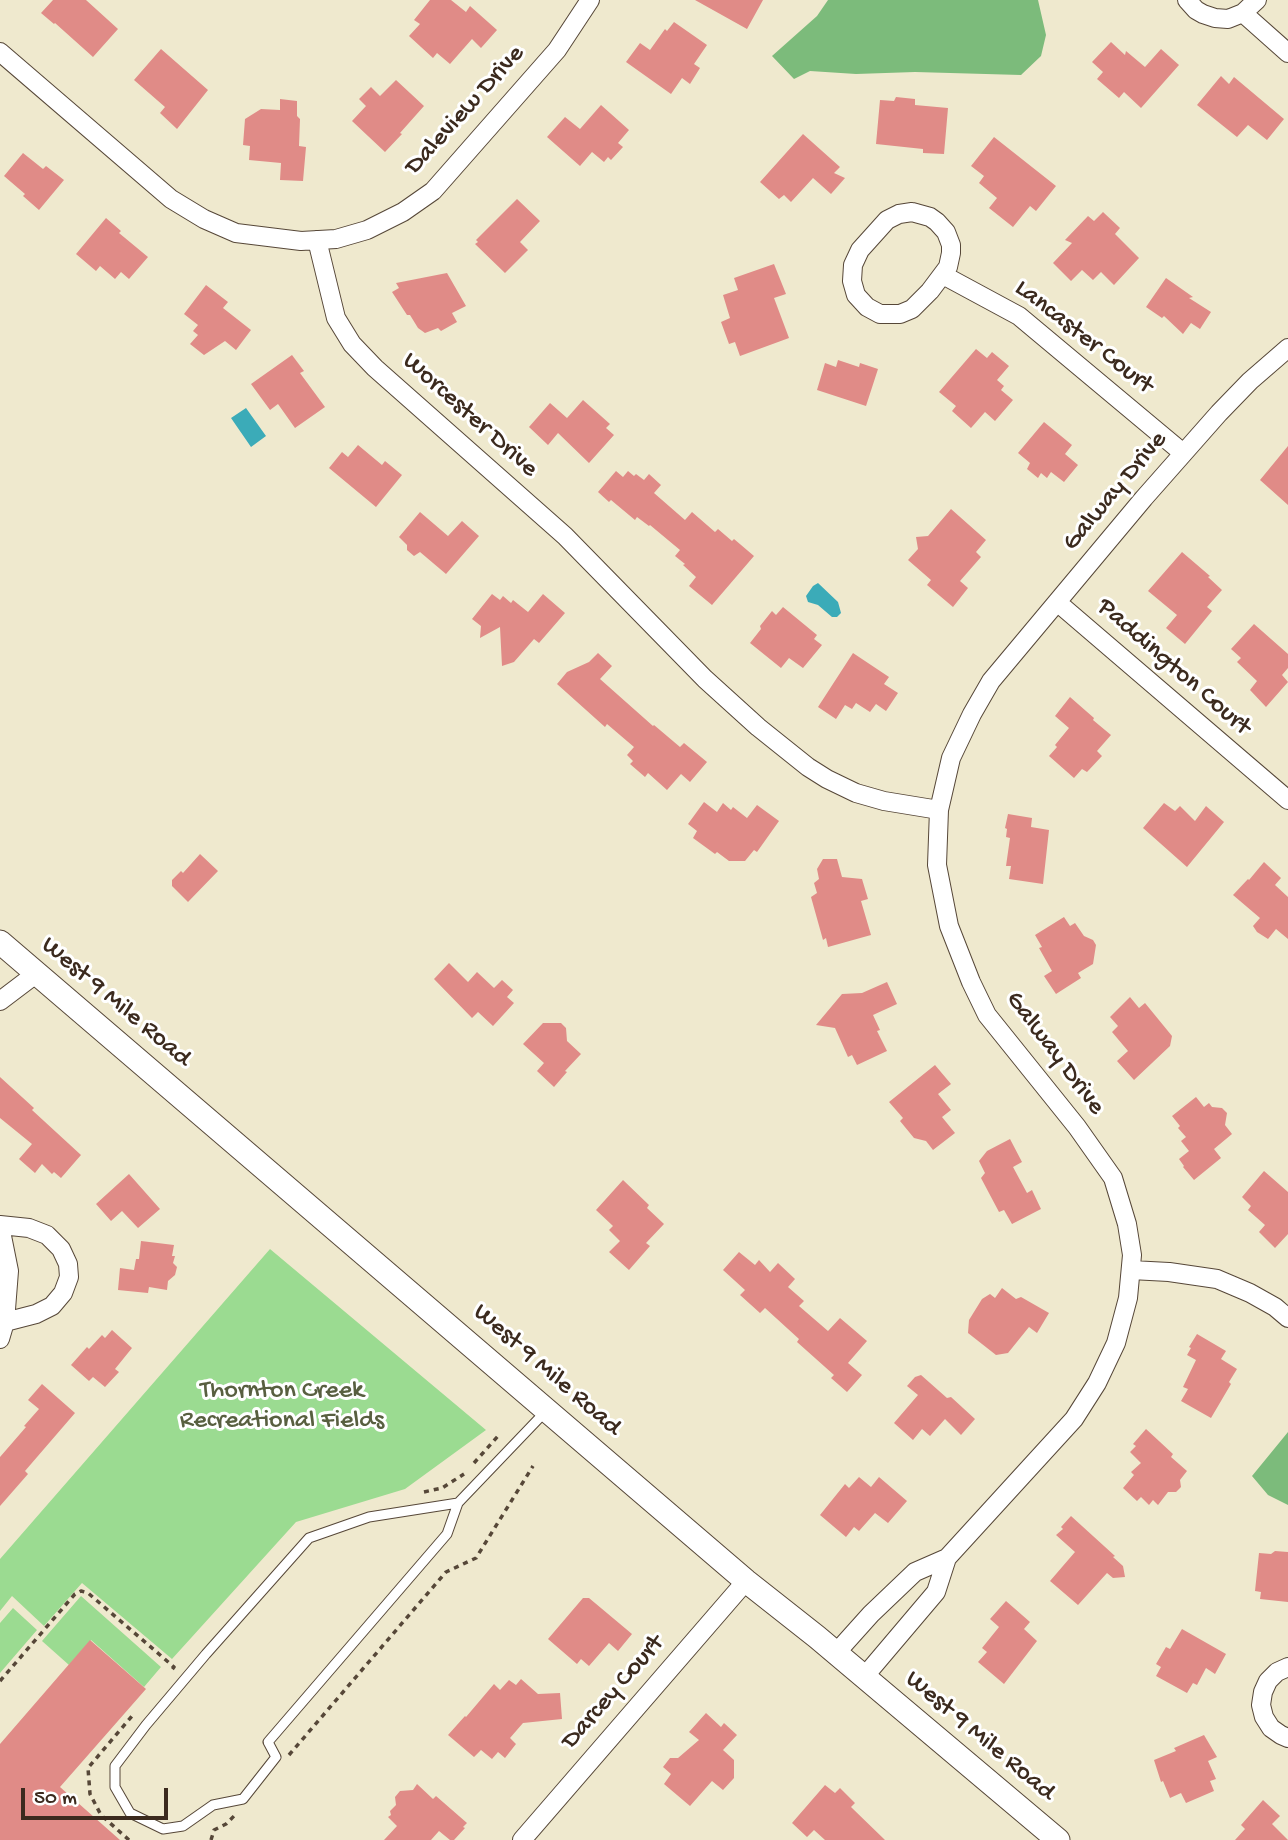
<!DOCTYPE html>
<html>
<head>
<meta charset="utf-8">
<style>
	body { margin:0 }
	#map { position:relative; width:1288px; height:1840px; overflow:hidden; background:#efe9ce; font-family:"Gochi Hand",sans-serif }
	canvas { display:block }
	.scale { position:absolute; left:21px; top:1788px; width:147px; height:32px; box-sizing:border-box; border:4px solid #3b2a1e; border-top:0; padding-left:9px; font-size:21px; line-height:24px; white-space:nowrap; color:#3b2a1e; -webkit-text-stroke:5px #fff; paint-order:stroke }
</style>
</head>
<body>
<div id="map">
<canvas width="1288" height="1840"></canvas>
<div class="scale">50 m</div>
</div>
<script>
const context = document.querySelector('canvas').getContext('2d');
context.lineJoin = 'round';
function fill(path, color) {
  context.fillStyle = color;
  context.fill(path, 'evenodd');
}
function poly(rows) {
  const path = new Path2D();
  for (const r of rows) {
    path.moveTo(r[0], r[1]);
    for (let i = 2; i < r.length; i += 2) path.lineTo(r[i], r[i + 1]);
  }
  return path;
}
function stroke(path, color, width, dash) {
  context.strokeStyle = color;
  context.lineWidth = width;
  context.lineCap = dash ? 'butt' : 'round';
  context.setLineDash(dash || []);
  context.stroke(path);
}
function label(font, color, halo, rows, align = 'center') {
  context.font = font + ' "Gochi Hand",sans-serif';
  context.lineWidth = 6;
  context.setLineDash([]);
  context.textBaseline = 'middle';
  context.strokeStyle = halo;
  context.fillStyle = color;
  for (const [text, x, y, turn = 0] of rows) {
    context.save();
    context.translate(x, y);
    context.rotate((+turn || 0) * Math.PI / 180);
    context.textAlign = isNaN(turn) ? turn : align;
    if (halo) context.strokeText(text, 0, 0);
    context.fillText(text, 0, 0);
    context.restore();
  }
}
fill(poly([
	[270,1249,486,1430,405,1489,296,1522,172,1659,82,1583,44,1626,12,1596,0,1611,0,1559],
	[81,1596,161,1667,144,1687,91,1640,69,1665,42,1641],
	[13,1608,37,1630,0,1673,0,1623]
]), '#9bdb91');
fill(poly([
	[828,0,1038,0,1046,35,1041,56,1021,75,915,72,856,74,810,71,794,79,772,56,817,16],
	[1288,1432,1288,1505,1268,1495,1252,1476]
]), '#7cbb7b');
fill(poly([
	[246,408,266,436,251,447,231,418],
	[818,583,838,602,841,613,837,617,832,617,818,605,808,602,806,596,813,586]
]), '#3babb8');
fill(poly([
	[53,0,86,0,118,29,93,57,55,23,54,24,41,13],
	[430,0,451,0,466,12,470,6,497,30,481,48,472,39,450,64,437,53,433,58,409,36,420,24,414,20],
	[695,0,763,0,747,29],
	[674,22,707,45,694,64,700,68,690,84,682,78,671,94,626,62,640,43,650,50,665,29,667,31],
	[1111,42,1125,55,1126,51,1145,67,1161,49,1179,65,1141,108,1124,92,1119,98,1097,79,1103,72,1092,62],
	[161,49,208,90,177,129,160,113,165,107,134,80],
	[1221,76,1229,84,1234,77,1284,119,1267,140,1248,125,1237,137,1197,105],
	[396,80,424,106,400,133,402,134,385,152,352,121,366,106,359,99,371,87,380,96],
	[896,97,915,99,915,105,948,108,944,154,923,153,923,149,876,144,880,100,894,101],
	[280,99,297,101,297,116,300,119,299,146,306,147,303,181,280,180,281,163,249,160,250,146,243,145,245,119,261,109,280,110],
	[601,105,629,130,618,143,623,147,611,160,608,157,604,162,592,152,580,166,547,137,565,117,580,129],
	[803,134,840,167,834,173,845,178,831,194,813,178,791,202,784,195,779,199,760,182],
	[994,137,1056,186,1036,211,1030,206,1013,227,989,208,997,198,979,183,984,176,971,166],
	[23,153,43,169,46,166,64,180,39,210,23,196,25,194,4,176],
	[517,199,540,221,520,242,528,250,505,273,475,244,478,242,476,240],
	[1103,212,1120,228,1115,234,1139,258,1114,285,1101,272,1093,280,1082,270,1071,281,1053,263,1072,243,1065,240,1088,216,1094,221],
	[106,218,121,231,119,233,148,257,129,279,121,272,115,279,100,266,96,271,76,254],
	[774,264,786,294,774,298,789,338,740,356,735,342,729,344,721,322,730,318,723,295,738,290,734,278],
	[447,273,466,306,452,313,457,322,441,331,438,328,425,333,418,328,410,315,407,315,392,292,399,288,396,283],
	[1166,278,1193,297,1189,298,1211,312,1200,329,1191,323,1183,334,1164,316,1162,318,1146,307],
	[206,285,228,302,223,308,251,330,236,350,225,341,204,355,190,344,198,335,193,331,198,325,184,314],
	[976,349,987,358,992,352,1009,366,997,380,1004,386,1001,390,1013,400,995,421,985,412,971,428,952,411,956,406,939,392],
	[292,355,304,371,300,373,325,407,295,428,278,404,270,410,251,384],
	[838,360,859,367,860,363,878,369,866,406,817,390,825,363,836,367],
	[583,400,610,424,606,428,614,435,589,463,558,433,548,445,529,427,550,403,567,418],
	[1044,422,1072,445,1065,454,1078,465,1064,482,1051,472,1047,478,1041,473,1038,478,1027,469,1030,463,1018,453],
	[358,445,382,465,385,461,402,475,376,507,329,468,342,452,348,457],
	[1288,446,1288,505,1260,480],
	[616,471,623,477,628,471,634,476,636,474,644,480,649,474,661,485,654,493,685,520,692,512,715,532,718,529,732,541,734,539,754,556,712,605,689,586,696,577,683,565,685,564,675,556,680,550,650,525,649,526,637,517,635,520,611,500,609,502,598,492],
	[951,509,986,540,976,552,981,557,960,581,968,588,953,607,927,585,931,580,908,560,918,549,916,537,928,536],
	[420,512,448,536,462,521,479,536,446,574,420,552,414,556,407,550,407,545,399,537],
	[1182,552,1210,576,1208,577,1222,590,1207,607,1212,611,1185,644,1166,628,1177,615,1148,591],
	[492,594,500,600,503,596,511,603,513,600,528,612,543,594,565,613,539,643,534,639,514,662,502,666,500,627,480,638,481,626,472,619],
	[783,607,817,635,814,639,822,645,803,668,789,658,781,668,750,643,761,629,760,626,772,611,776,615],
	[1254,624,1288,654,1288,668,1282,675,1288,682,1266,707,1250,690,1257,681,1237,662,1241,658,1231,649],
	[598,653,612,666,600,679,653,726,654,725,680,747,684,743,707,762,690,782,681,774,667,790,648,773,645,777,630,764,633,761,627,755,634,747,607,724,605,727,557,684,567,672,589,662],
	[853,653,889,677,884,684,898,693,886,711,876,704,870,712,856,703,852,709,845,705,836,719,818,707],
	[1070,697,1094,718,1093,720,1111,735,1097,751,1102,756,1087,772,1082,769,1074,778,1049,756,1057,747,1055,745,1069,728,1055,716],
	[704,802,717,812,723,803,731,810,733,807,747,818,757,805,779,821,757,852,754,850,745,861,729,861,717,852,715,854,693,838,697,831,688,824],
	[1164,803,1175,811,1180,806,1195,821,1206,806,1224,822,1187,867,1143,828],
	[1008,814,1032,818,1031,827,1049,830,1043,884,1009,879,1011,866,1006,866,1010,838,1006,837,1007,829,1005,828],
	[200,854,218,871,188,902,172,886,172,880,181,871,183,873],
	[823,859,837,859,842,877,862,879,868,899,861,901,871,935,828,947,826,938,823,940,811,897,817,893,814,883,819,879,817,869],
	[1264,862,1281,878,1275,885,1288,897,1288,939,1276,929,1268,939,1257,932,1253,926,1260,918,1233,895,1248,879,1249,880],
	[1064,917,1070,926,1075,923,1084,936,1093,940,1096,945,1093,964,1078,973,1081,978,1056,994,1044,976,1052,971,1039,948,1042,947,1035,935],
	[449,963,468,982,477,972,494,988,502,980,513,990,507,997,514,1003,493,1026,478,1012,472,1018,434,979],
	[887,982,897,1004,873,1015,880,1030,877,1031,887,1051,857,1065,852,1055,848,1057,835,1028,816,1025,842,994,862,993],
	[1130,997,1139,1008,1145,1003,1172,1036,1170,1046,1134,1080,1117,1061,1128,1051,1112,1032,1118,1026,1110,1017],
	[543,1023,561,1023,566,1028,567,1041,581,1054,565,1071,567,1072,554,1087,537,1071,544,1063,523,1044],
	[935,1065,951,1084,938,1094,951,1110,942,1117,955,1133,933,1150,926,1141,914,1138,900,1121,903,1118,889,1102],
	[0,1077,34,1108,32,1110,81,1155,61,1178,54,1172,52,1174,42,1164,35,1173,19,1159,32,1144,0,1118],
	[1196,1097,1204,1107,1209,1103,1212,1107,1222,1108,1227,1113,1225,1125,1232,1134,1214,1149,1221,1158,1194,1180,1183,1167,1184,1166,1179,1159,1189,1151,1181,1141,1186,1137,1178,1128,1180,1126,1172,1116],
	[1010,1139,1022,1162,1013,1167,1027,1193,1032,1190,1041,1209,1012,1224,1004,1210,999,1212,981,1178,985,1173,979,1161,987,1151],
	[1264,1171,1288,1192,1288,1234,1275,1248,1259,1232,1265,1225,1248,1210,1251,1206,1242,1197],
	[129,1174,160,1209,138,1228,122,1211,111,1221,96,1204],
	[623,1180,649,1205,647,1208,664,1224,646,1243,650,1246,629,1270,609,1252,620,1241,609,1230,613,1226,596,1210],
	[141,1241,174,1245,172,1256,175,1256,173,1263,177,1267,175,1275,168,1281,167,1290,149,1287,148,1293,118,1290,120,1268,134,1270,136,1259,139,1259],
	[739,1252,755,1265,759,1260,770,1272,778,1263,795,1279,788,1287,804,1301,799,1306,828,1331,840,1318,867,1341,848,1363,862,1375,847,1392,831,1378,834,1375,797,1342,799,1339,765,1308,760,1313,740,1295,745,1290,723,1270],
	[1002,1288,1016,1299,1021,1297,1049,1313,1037,1333,1029,1327,1008,1353,996,1355,968,1333,969,1320,982,1299,990,1294,995,1298],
	[112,1330,132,1348,115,1369,119,1372,105,1387,93,1377,89,1381,71,1365,87,1347,89,1349,102,1335,105,1338],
	[1197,1334,1226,1351,1221,1359,1237,1369,1229,1382,1231,1384,1211,1418,1181,1401,1188,1389,1183,1387,1196,1360,1187,1355,1191,1348,1189,1347],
	[921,1375,947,1398,951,1397,975,1419,961,1435,945,1419,930,1436,922,1429,913,1440,894,1423,918,1395,907,1386,915,1377],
	[42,1384,75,1413,25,1471,28,1474,0,1506,0,1457,26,1427,24,1426,39,1409,28,1400],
	[1146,1429,1173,1454,1171,1457,1187,1471,1180,1480,1181,1487,1176,1492,1168,1492,1158,1505,1153,1500,1149,1505,1141,1497,1137,1501,1123,1488,1134,1475,1131,1472,1141,1463,1130,1452,1136,1446,1133,1444],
	[859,1477,871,1487,879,1477,907,1501,888,1523,875,1513,859,1531,854,1527,846,1537,820,1515,845,1484,849,1488],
	[1071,1516,1115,1556,1113,1557,1123,1566,1125,1577,1113,1578,1107,1573,1078,1605,1050,1581,1075,1552,1056,1535,1063,1529,1061,1527],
	[1275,1551,1288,1552,1288,1602,1260,1599,1261,1592,1255,1591,1259,1553,1271,1554],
	[583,1598,589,1598,632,1634,618,1651,609,1643,589,1666,581,1659,577,1664,548,1639],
	[1006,1601,1030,1622,1024,1629,1037,1641,1004,1684,978,1662,987,1652,982,1648,999,1627,990,1619],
	[1182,1629,1226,1654,1215,1674,1206,1668,1197,1685,1193,1683,1187,1693,1156,1676,1161,1667,1156,1664,1166,1647,1170,1649],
	[90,1640,146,1689,60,1787,120,1840,0,1840,0,1744],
	[521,1679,538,1694,560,1693,562,1719,523,1723,510,1738,516,1744,505,1758,498,1752,492,1759,481,1750,474,1757,448,1735,465,1716,466,1717,494,1684,500,1690,509,1680,516,1685],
	[706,1713,721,1727,724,1723,737,1735,723,1750,734,1760,734,1778,723,1790,712,1781,690,1806,664,1784,671,1774,663,1767,670,1758,678,1758,699,1740,689,1732],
	[1204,1735,1217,1757,1208,1761,1216,1779,1210,1781,1214,1791,1186,1803,1181,1793,1170,1798,1163,1781,1161,1782,1154,1760,1176,1751,1174,1748],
	[417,1784,433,1799,436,1796,467,1823,463,1827,465,1828,454,1840,450,1840,439,1831,431,1840,384,1840,397,1826,388,1817,391,1815,390,1811,396,1805,395,1797,400,1791,413,1790],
	[825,1785,835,1793,840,1788,855,1803,851,1807,885,1840,825,1840,814,1830,807,1837,792,1823],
	[1263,1800,1280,1816,1272,1824,1288,1840,1235,1840,1245,1829,1241,1825]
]), '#e08b87');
const service = poly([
	[458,1503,369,1517,309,1538,206,1654,146,1725,115,1766,115,1787,130,1813,163,1829,183,1826,213,1805,243,1799,276,1757,268,1742,447,1534,458,1503,546,1411]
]);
const minor = poly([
	[1187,0,1196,10,1203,14,1215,18,1228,19,1243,13,1257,0],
	[1243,13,1288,53],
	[0,52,171,199,204,219,236,233,301,241,336,239,367,230,403,212,433,191,557,50,590,0],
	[912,212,930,217,937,222,946,232,951,245,951,253,948,267,930,291,912,309,900,314,880,314,867,307,856,295,852,281,853,265,860,250,887,220,899,214,912,212],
	[317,240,336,318,352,344,375,368,565,536,705,679,758,727,808,767,827,779,856,793,884,801,939,810],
	[943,275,1019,316,1183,453],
	[1057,602,1288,800],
	[0,1001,37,973],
	[0,1225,29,1228,47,1235,61,1249,68,1264,69,1277,63,1293,52,1306,36,1314,5,1322],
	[0,1226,9,1271,5,1322,0,1339],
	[1131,1270,1169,1272,1217,1279,1250,1293,1275,1307,1288,1318],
	[836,1653,871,1614,915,1572,947,1558,1074,1419,1097,1383,1116,1343,1128,1298,1132,1255,1127,1224,1113,1178,1077,1127,987,1015,971,982,949,926,937,865,939,810,951,758,972,714,991,681,1144,498,1219,413,1250,381,1288,348],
	[1288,1667,1277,1672,1268,1681,1263,1692,1261,1705,1264,1717,1271,1728,1281,1735,1288,1738],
	[864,1677,936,1592,947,1558],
	[522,1840,746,1581]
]);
const tertiary = poly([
	[0,942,746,1581,817,1637,1058,1840]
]);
stroke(service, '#564738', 11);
stroke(minor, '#564738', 20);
stroke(tertiary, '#564738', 25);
stroke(poly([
	[474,1463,498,1436],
	[424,1492,442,1488,464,1474],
	[0,1681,75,1594,81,1591,88,1593,174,1667,171,1671],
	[289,1755,446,1572,476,1558,533,1466],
	[129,1840,101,1815,90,1794,88,1768,132,1716],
	[211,1840,214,1830,226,1824,235,1815]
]), '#564738', 3.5, [5, 5]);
stroke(service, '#fff', 9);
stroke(minor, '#fff', 18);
stroke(tertiary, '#fff', 23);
label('26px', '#3b2a1e', '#fff', [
	["Daleview Drive",466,111,-48],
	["Lancaster Court",1083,338,38],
	["Worcester Drive",469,416,42],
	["Galway Drive",1116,492,-50],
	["Paddington Court",1173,668,41],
	["West 9 Mile Road",115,1003,40],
	["Galway Drive",1054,1054,53],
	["West 9 Mile Road",546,1371,41],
	["Darcey Court",614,1693,-49],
	["West 9 Mile Road",979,1737,40]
]);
label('26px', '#585f40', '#fff', [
	["Thornton Creek",282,1392],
	["Recreational Fields",282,1422]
]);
</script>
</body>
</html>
